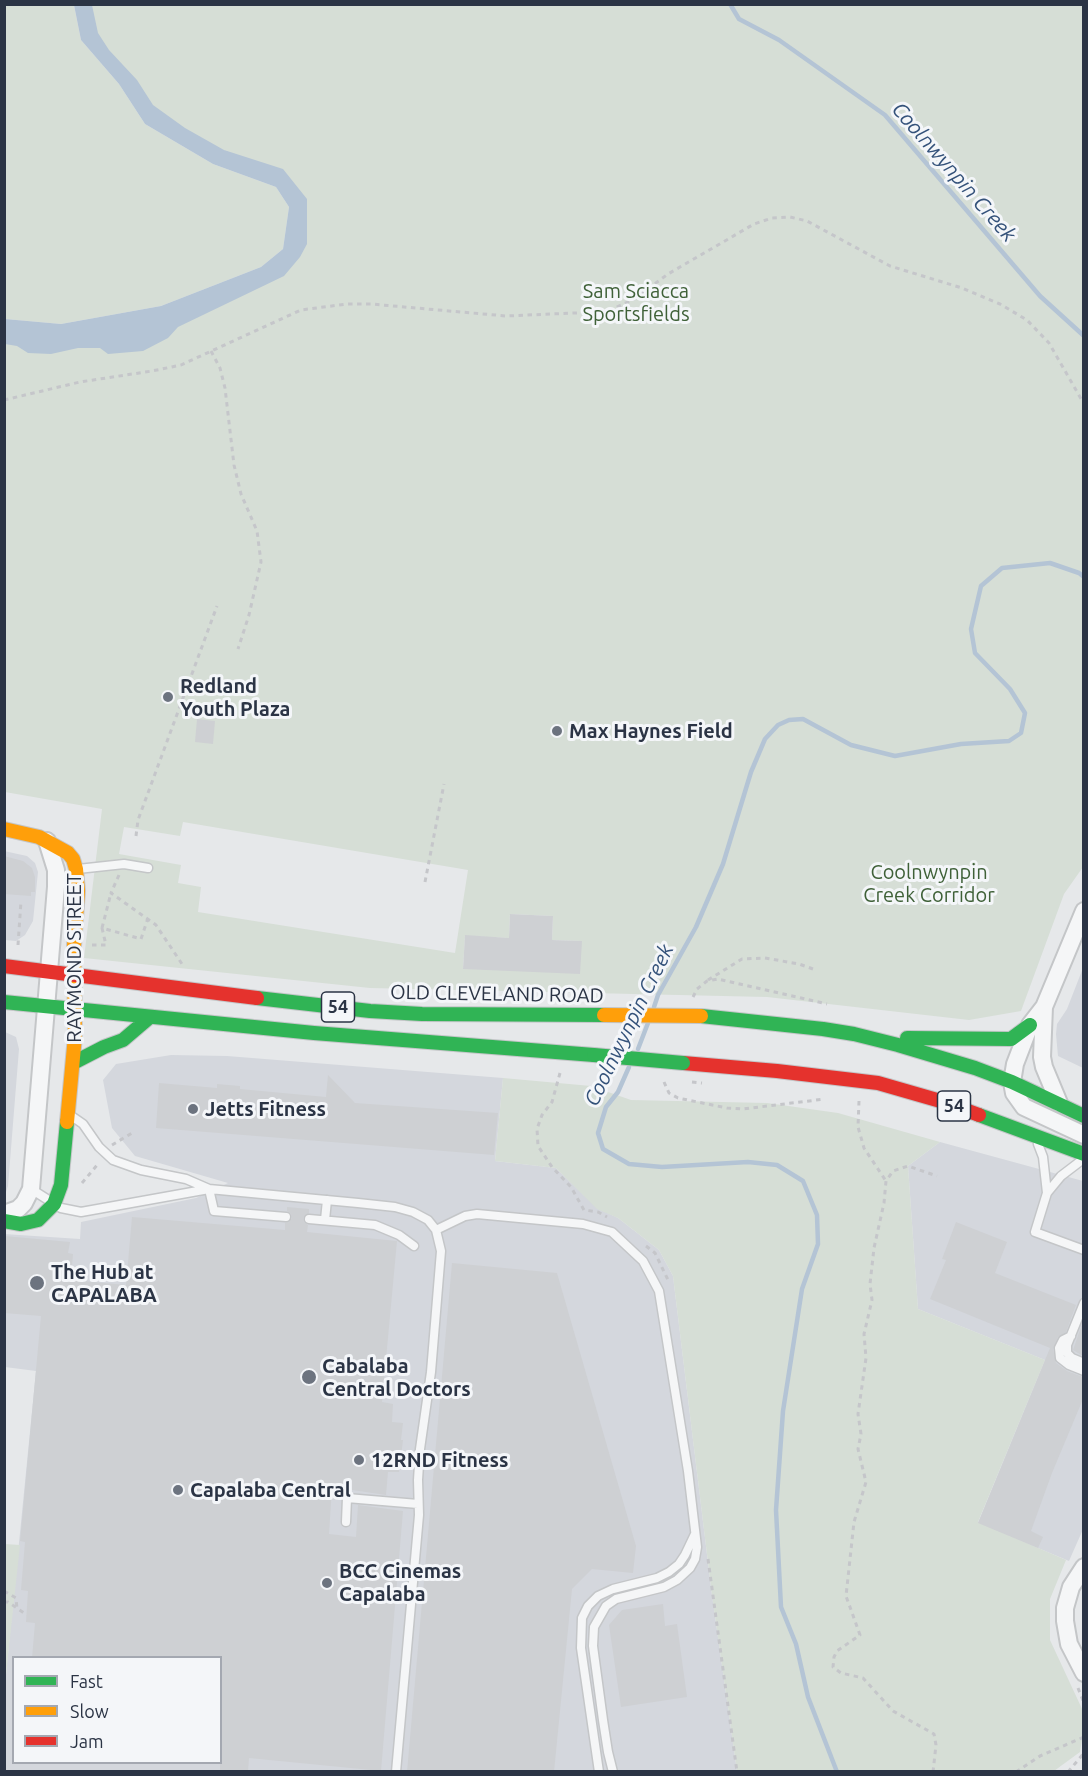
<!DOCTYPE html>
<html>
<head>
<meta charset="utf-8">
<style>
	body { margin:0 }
	#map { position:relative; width:1088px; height:1776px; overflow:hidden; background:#e6e8ea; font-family:Ubuntu,sans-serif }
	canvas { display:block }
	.frame { position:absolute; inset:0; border:6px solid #2b3445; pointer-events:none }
	.legend { position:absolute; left:12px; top:1656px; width:210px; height:108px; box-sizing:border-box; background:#f4f6f9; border:2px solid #a4a8b1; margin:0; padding:8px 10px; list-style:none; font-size:18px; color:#2b3445 }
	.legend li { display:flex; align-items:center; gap:12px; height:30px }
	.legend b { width:30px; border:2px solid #a4a8b1 }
</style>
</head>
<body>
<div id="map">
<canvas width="1088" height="1776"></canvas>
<div class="frame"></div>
<ul class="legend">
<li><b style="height:8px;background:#30b455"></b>Fast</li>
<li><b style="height:8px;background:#ff9f0a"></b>Slow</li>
<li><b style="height:8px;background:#e5322d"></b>Jam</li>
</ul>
</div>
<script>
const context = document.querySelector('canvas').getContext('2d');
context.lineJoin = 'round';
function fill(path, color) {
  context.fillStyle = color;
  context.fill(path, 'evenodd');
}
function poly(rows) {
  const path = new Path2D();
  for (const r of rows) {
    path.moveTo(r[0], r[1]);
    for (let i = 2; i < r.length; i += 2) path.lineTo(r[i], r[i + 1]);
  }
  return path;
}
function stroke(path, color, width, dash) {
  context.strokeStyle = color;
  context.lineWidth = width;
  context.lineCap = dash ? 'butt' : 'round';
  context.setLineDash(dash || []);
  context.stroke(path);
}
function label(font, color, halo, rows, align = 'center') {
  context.font = font + ' Ubuntu,sans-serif';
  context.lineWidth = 6;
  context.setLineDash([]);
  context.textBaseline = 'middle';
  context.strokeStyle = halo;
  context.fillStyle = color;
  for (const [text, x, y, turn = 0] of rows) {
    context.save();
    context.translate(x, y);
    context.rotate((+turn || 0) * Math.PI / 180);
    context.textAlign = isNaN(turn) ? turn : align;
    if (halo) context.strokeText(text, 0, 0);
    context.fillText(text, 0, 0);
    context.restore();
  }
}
fill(poly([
	[4,851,27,856,35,863,38,872,33,921,25,935,16,941,5,940],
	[1083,968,1084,1068,1083,1068,1058,1056,1056,1034,1057,1024,1067,1009],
	[5,1032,16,1037,19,1049,8,1186,5,1195],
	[171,1055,227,1056,503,1078,495,1161,556,1168,597,1208,618,1218,659,1250,673,1276,712,1595,737,1771,5,1771,5,1684,36,1371,5,1367,4,1234,80,1239,81,1222,196,1198,228,1183,135,1156,112,1128,103,1080,116,1064],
	[14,1658,220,1658,220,1762,14,1762],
	[940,1142,1083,1181,1084,1527,1069,1561,978,1523,1045,1360,918,1309,908,1166]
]), '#d4d7dd');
fill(poly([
	[4,5,74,5,81,40,119,84,145,124,213,164,276,187,289,207,283,249,261,267,161,306,61,324,5,319],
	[81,5,1083,5,1083,867,1064,894,1021,1011,969,1020,767,997,370,988,84,958,102,809,5,792,4,337,172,319,293,250,298,205,281,177,150,116,90,42],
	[183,822,468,870,455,953,198,912,201,887,178,883,181,865,119,854,124,827,180,836],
	[510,914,553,916,552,940,581,941,463,968,465,936,509,938],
	[503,1078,591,1086,631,1100,767,1103,838,1113,940,1142,908,1166,918,1309,1045,1360,978,1522,1066,1560,1050,1599,1050,1640,1083,1711,1083,1734,1080,1752,1054,1771,737,1771,712,1595,673,1276,659,1250,618,1218,597,1209,556,1168,495,1161],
	[5,1544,20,1545,5,1684,4,1544]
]), '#d6ded6');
fill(poly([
	[74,5,92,5,98,33,109,50,137,80,153,105,185,128,224,150,283,169,307,199,307,244,300,257,284,276,178,327,168,338,143,351,108,354,100,348,78,348,51,354,28,353,17,346,5,344,5,319,61,324,161,306,261,267,283,249,289,207,276,187,213,164,145,124,119,84,81,40]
]), '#b4c4d5');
stroke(poly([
	[730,4,739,19,779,40,885,115,1040,296,1084,336],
	[654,1007,658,995,696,927,723,864,751,772,765,739,778,725,789,720,803,719,851,745,895,756,961,744,1009,741,1021,733,1025,713,1010,689,975,653,971,629,981,586,1002,568,1050,563,1079,573,1084,577],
	[638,1049,648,1023],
	[629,1067,618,1092,606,1107,598,1133,603,1149,629,1164,662,1167,748,1162,777,1165,803,1181,817,1215,818,1244,802,1289,783,1411,776,1510,781,1607,796,1644,808,1697,837,1772]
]), '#b4c4d5', 4.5);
fill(poly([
	[197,719,215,721,213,744,195,742],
	[4,856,23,861,32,868,35,877,35,892,31,892,31,896,4,894],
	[510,914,553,916,552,940,582,941,580,974,463,969,465,935,509,938],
	[328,1075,355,1103,498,1113,494,1155,156,1128,159,1083,217,1088,217,1084,240,1086,240,1089,326,1097],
	[287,1207,309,1209,309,1213,303,1218,304,1222,308,1225,307,1232,397,1241,382,1402,393,1404,392,1422,403,1423,401,1440,403,1440,399,1472,388,1472,386,1495,332,1487,329,1534,356,1537,358,1505,403,1511,381,1771,249,1758,248,1772,220,1772,220,1658,32,1658,35,1623,26,1622,28,1591,21,1590,25,1542,20,1541,41,1316,4,1313,4,1236,70,1242,68,1253,73,1254,71,1280,126,1285,132,1217,285,1230,285,1223,289,1222,292,1218,291,1214,287,1211],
	[956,1222,1007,1242,995,1273,1076,1305,1066,1332,1058,1337,1053,1349,1056,1363,1067,1371,1083,1377,1083,1399,1052,1473,1031,1531,1043,1537,1038,1548,978,1523,1050,1348,930,1299,946,1260,942,1259],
	[452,1263,557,1273,636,1546,633,1573,592,1569,572,1589,554,1772,407,1772],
	[1083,1321,1083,1356,1073,1350],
	[663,1604,665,1626,677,1624,687,1697,621,1707,609,1625,622,1610]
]), '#ced0d3');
const lane = poly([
	[78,869,124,864,148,868],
	[70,1115,83,1124,99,1147,113,1160,141,1170,186,1179,209,1189],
	[1038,1144,1043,1157,1047,1193],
	[1082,1160,1061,1176,1047,1193,1035,1232,1084,1250],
	[31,1189,61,1208,81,1212,209,1189,358,1203,395,1207,413,1212,428,1220,436,1230,441,1251,431,1372,420,1449,418,1480,419,1515,396,1772],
	[209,1189,214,1211,286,1217],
	[309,1219,375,1225,399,1235,414,1246],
	[325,1220,327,1200],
	[436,1230,465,1216,477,1214,583,1224,612,1232,643,1261,659,1291,688,1471,697,1547,695,1559,690,1568,677,1580,664,1587,616,1599,606,1606,594,1627,593,1646,603,1720,608,1752,613,1772],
	[1084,1303,1067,1345,1067,1353,1072,1358,1084,1363],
	[1071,1336,1063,1340,1059,1348,1060,1358,1069,1365,1084,1371],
	[346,1522,347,1498,418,1504],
	[599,1772,581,1648,582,1618,588,1606,598,1596,613,1589,657,1578,669,1572,679,1564,685,1555,695,1534]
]);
const street = poly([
	[1084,911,1044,1007,1030,1025,1015,1064,1012,1082,1014,1093,1024,1107,1084,1135],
	[1044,1007,1042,1057,1044,1067,1059,1103],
	[4,1214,18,1209,24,1203,31,1189,56,887,56,870,47,841],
	[1084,1567,1071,1587,1065,1608,1065,1621,1069,1644,1084,1673]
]);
const fast = poly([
	[257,998,370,1011,422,1014,604,1015],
	[4,1002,314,1033,594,1055],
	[701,1016,823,1029,854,1034,898,1045,975,1068,1012,1082,1084,1116],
	[907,1038,1011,1039,1030,1025],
	[73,1063,104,1047,123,1040,150,1017],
	[979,1115,1084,1154],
	[4,1221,21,1224,38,1220,54,1204,61,1185,67,1122]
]);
const slow = poly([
	[4,829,39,837,68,853,73,859,76,869,78,891,74,946,75,1036,67,1122]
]);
const jam = poly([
	[4,966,257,998],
	[683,1063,777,1071,878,1083,944,1102,979,1115]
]);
stroke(lane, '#c4c6c8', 11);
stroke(street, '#c4c6c8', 20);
stroke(fast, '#c4c6c8', 16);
stroke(slow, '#c4c6c8', 16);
stroke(jam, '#c4c6c8', 16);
stroke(poly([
	[211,351,220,368,225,388,234,465,241,494,257,531,261,562,249,615,238,649],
	[4,400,80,382,152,371,181,365,301,310,347,304,371,304,506,316,597,312,615,308,634,299,668,274,754,224,772,218,790,217,807,221,890,266,962,288,1000,304,1027,320,1049,343,1084,404],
	[136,836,138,820,217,606],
	[119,875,111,893,156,925,184,967],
	[425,882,444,784],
	[102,928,111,893],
	[18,945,21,901],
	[92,945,106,945,102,928,141,939,148,918],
	[708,980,742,959,765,958,799,964,813,969],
	[693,997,697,989,707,981,718,979,827,1004],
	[560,1073,552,1102,542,1115,537,1129,538,1146,552,1167,571,1187,584,1210,598,1212,607,1217],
	[664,1082,669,1093,678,1098,727,1108,743,1109,825,1099],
	[859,1101,858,1127,864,1148,886,1181],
	[112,1145,132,1133],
	[82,1183,98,1164],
	[646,1246,655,1253,669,1282],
	[708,1559,737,1772],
	[4,1591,16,1598,17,1609],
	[4,1602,8,1602,27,1615],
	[1078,1688,1084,1703],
	[933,1772,936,1745,934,1734,893,1711,863,1678,841,1673,833,1667,834,1657,837,1651,860,1635,846,1596,854,1522,866,1482,858,1449,861,1434,858,1414,866,1358,864,1334,872,1300,870,1284,874,1248,884,1203,886,1181,893,1171,908,1166,937,1176],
	[1016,1772,1040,1756,1084,1737],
	[1068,1772,1084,1753]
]), '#c5c6ca', 3, [4.5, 4.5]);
stroke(lane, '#f5f6f7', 8);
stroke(street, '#f5f6f7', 16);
stroke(fast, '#30b455', 14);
stroke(slow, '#ff9f0a', 14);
stroke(jam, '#e5322d', 14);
const fastBridge = poly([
	[594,1055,683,1063]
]);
const slowBridge = poly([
	[604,1015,701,1016]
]);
stroke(fastBridge, '#c2c5c8', 16, []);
stroke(slowBridge, '#c2c5c8', 16, []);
stroke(poly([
	[692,1082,702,1083]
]), '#c5c6ca', 3, [4.5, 4.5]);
stroke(fastBridge, '#30b455', 14);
stroke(slowBridge, '#ff9f0a', 14);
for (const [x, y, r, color] of [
	[168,697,6,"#6c737f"],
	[557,731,6,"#6c737f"],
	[193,1109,6,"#6c737f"],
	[37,1283,8,"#6c737f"],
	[309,1377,8,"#6c737f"],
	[359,1460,6,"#6c737f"],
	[178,1490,6,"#6c737f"],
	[327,1583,6,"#6c737f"]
]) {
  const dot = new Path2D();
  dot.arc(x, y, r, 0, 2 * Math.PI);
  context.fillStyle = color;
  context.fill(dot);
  stroke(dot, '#f4f6f9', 2);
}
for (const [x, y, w] of [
	[338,1007,33],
	[954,1106,33]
]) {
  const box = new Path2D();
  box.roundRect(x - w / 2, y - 15, w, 30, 4.5);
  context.fillStyle = '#f4f6f9';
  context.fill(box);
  stroke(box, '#2b3445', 1.5);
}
label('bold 18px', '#2b3445', null, [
	["54",338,1007],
	["54",954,1106]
]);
label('20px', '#3f6138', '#f4f6f9', [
	["Sam Sciacca",636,291],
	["Sportsfields",636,314],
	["Coolnwynpin",929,872],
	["Creek Corridor",929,895]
]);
label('bold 20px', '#2b3445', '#f4f6f9', [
	["Redland",180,686],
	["Youth Plaza",180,709],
	["Max Haynes Field",569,731],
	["Jetts Fitness",205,1109],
	["The Hub at",51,1272],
	["CAPALABA",51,1295],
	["Cabalaba",322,1366],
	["Central Doctors",322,1389],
	["12RND Fitness",371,1460],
	["Capalaba Central",190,1490],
	["BCC Cinemas",339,1571],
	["Capalaba",339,1594]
], 'left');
label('20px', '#2b3445', '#f4f6f9', [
	["RAYMOND STREET",74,958,-90],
	["OLD CLEVELAND ROAD",497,994,1]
]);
label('italic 21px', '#34527a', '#f4f6f9', [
	["Coolnwynpin Creek",954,172,49],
	["Coolnwynpin Creek",629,1025,-64]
]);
</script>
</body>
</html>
